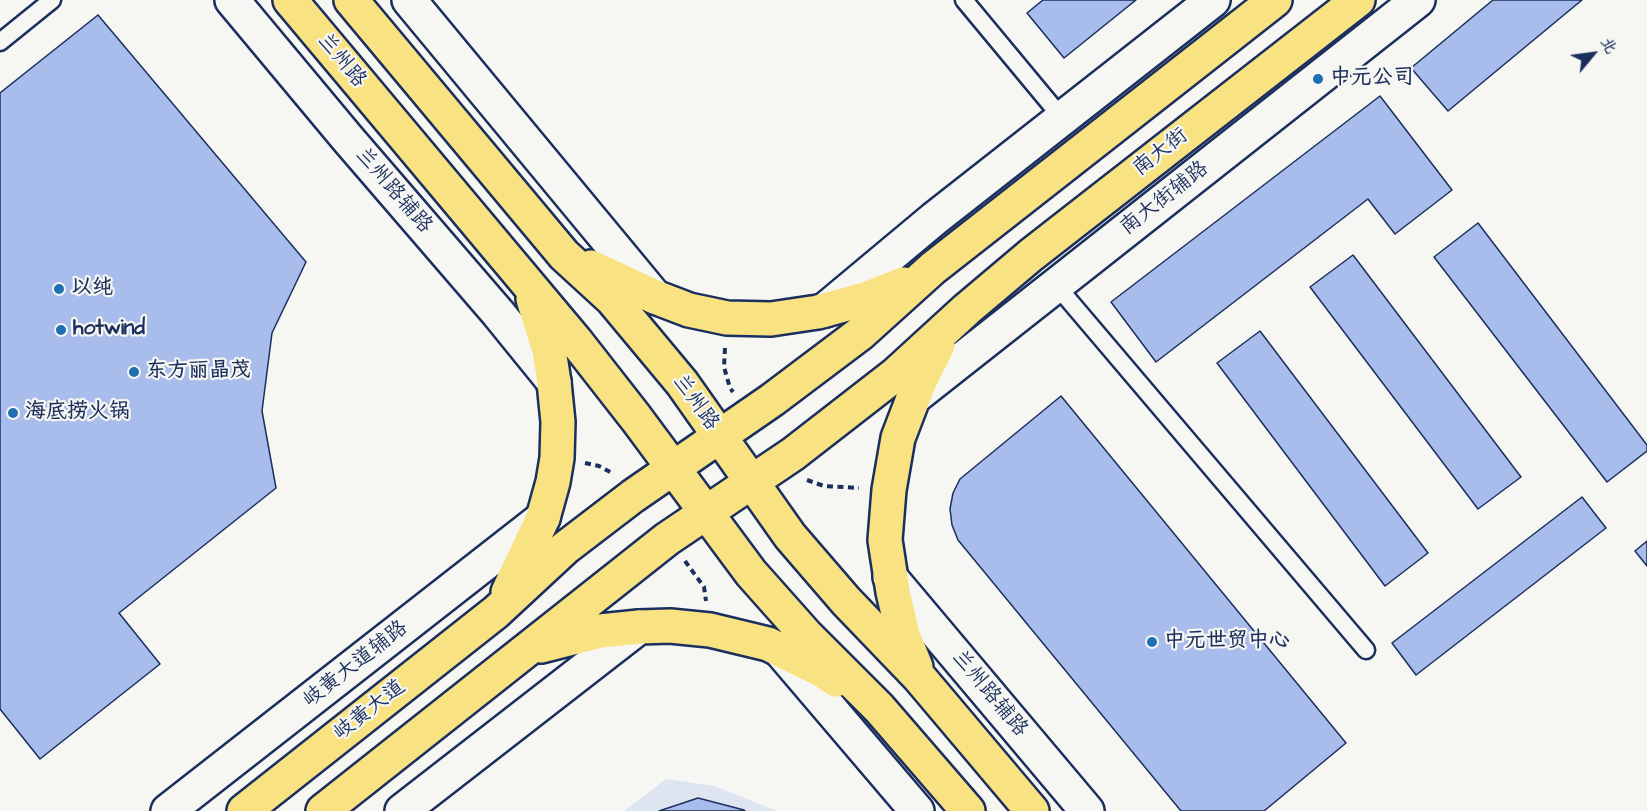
<!DOCTYPE html>
<html>
<head>
<meta charset="utf-8">
<style>
	body { margin:0 }
	#map { position:relative; width:1647px; height:811px; overflow:hidden; background:#f6f6f2; font-family:"Architects Daughter","LXGW WenKai TC",sans-serif }
	canvas { display:block }
	.north { position:absolute; left:1563px; top:24px; width:60px; height:60px; -webkit-text-stroke:4px #f6f6f2; paint-order:stroke; rotate:61deg; font-size:16px; font-weight:700; line-height:24px; text-align:center; color:#1b2f5e }
	.north::after { content:''; display:block; margin:auto; width:21px; height:27px; background:#1b2f5e; clip-path:polygon(50% 0,100% 100%,50% 72%,0 100%) }
</style>
</head>
<body>
<div id="map">
<canvas width="1647" height="811"></canvas>
<div class="north">北</div>
</div>
<script>
const context = document.querySelector('canvas').getContext('2d');
context.lineJoin = 'round';
function fill(path, color) {
  context.fillStyle = color;
  context.fill(path, 'evenodd');
}
function poly(rows) {
  const path = new Path2D();
  for (const r of rows) {
    path.moveTo(r[0], r[1]);
    for (let i = 2; i < r.length; i += 2) path.lineTo(r[i], r[i + 1]);
  }
  return path;
}
function stroke(path, color, width, dash) {
  context.strokeStyle = color;
  context.lineWidth = width;
  context.lineCap = dash ? 'butt' : 'round';
  context.setLineDash(dash || []);
  context.stroke(path);
}
function label(font, color, halo, rows, align = 'center') {
  context.font = font + ' "Architects Daughter","LXGW WenKai TC",sans-serif';
  context.lineWidth = 4.5;
  context.setLineDash([]);
  context.textBaseline = 'middle';
  context.strokeStyle = halo;
  context.fillStyle = color;
  for (const [text, x, y, turn = 0] of rows) {
    context.save();
    context.translate(x, y);
    context.rotate((+turn || 0) * Math.PI / 180);
    context.textAlign = isNaN(turn) ? turn : align;
    if (halo) context.strokeText(text, 0, 0);
    context.fillText(text, 0, 0);
    context.restore();
  }
}
fill(poly([
	[666,779,715,786,777,811,624,811]
]), '#dfe5f0');
const building = poly([
	[1043,0,1136,0,1064,58,1027,13,1043,0],
	[1493,0,1582,0,1448,111,1411,68,1493,0],
	[98,15,306,262,272,333,262,411,276,488,119,613,160,664,40,759,0,709,0,93,98,15],
	[1380,96,1452,190,1395,234,1368,199,1156,362,1111,302,1380,96],
	[1478,223,1647,445,1647,451,1607,482,1434,257,1478,223],
	[1353,255,1521,477,1478,509,1310,287,1353,255],
	[1260,331,1428,553,1385,586,1217,363,1260,331],
	[1061,396,1346,743,1264,811,1181,811,958,540,952,525,950,509,953,493,960,479,1061,396],
	[1582,497,1606,528,1416,675,1392,643,1582,497],
	[1647,541,1647,566,1635,551,1647,541],
	[698,798,744,810,745,811,659,811,698,798]
]);
fill(building, '#a9bdec');
stroke(building, '#1b2f5e', 1.5);
const lane = poly([
	[964,0,1062,118],
	[0,42,52,0],
	[1056,285,1366,650]
]);
const secondary = poly([
	[232,0,348,139,498,313,554,382],
	[409,0,655,297],
	[825,310,934,219,1213,0],
	[913,398,1418,0],
	[890,577,1087,811],
	[779,649,917,811],
	[168,811,543,518],
	[402,811,639,627]
]);
const primary = poly([
	[290,0,575,340,636,418,751,573,807,636,879,708,968,811],
	[351,0,564,255,612,299,682,383,790,536,846,601,919,677,1032,811],
	[591,267,655,297,689,310,727,318,771,319,818,312,865,299,903,284],
	[508,592,543,518,553,482,557,458,558,422,554,382,549,350,533,299],
	[541,646,600,631,639,627,670,626,710,630,768,644,823,671,836,680],
	[916,667,903,635,893,592,885,540,889,490,898,438,919,383,938,345],
	[244,811,496,612,565,548,633,496,772,400,861,333,933,268,1275,0],
	[323,811,667,539,793,454,896,374,967,309,1031,255,1358,0]
]);
stroke(lane, '#1b2f5e', 21);
stroke(secondary, '#1b2f5e', 38);
stroke(primary, '#1b2f5e', 38);
stroke(poly([
	[725,348,724,367,730,388,733,392],
	[585,463,599,466,614,474],
	[807,480,824,486,859,488],
	[685,561,704,587,706,601]
]), '#1b2f5e', 4, [6, 4.5]);
stroke(lane, '#f6f6f2', 16);
stroke(secondary, '#f6f6f2', 33);
stroke(primary, '#f8e281', 33);
for (const [x, y, r, color] of [
	[1318,79,6,"#1f6fb2"],
	[59,289,6,"#1f6fb2"],
	[61,330,6,"#1f6fb2"],
	[134,372,6,"#1f6fb2"],
	[13,413,6,"#1f6fb2"],
	[1152,642,6,"#1f6fb2"]
]) {
  const dot = new Path2D();
  dot.arc(x, y, r, 0, 2 * Math.PI);
  context.fillStyle = color;
  context.fill(dot);
  stroke(dot, '#f6f6f2', 2);
}
label('21px', '#1b2f5e', '#f6f6f2', [
	["兰州路",341,61,50],
	["南大街",1161,153,-38],
	["兰州路辅路",393,191,49],
	["南大街辅路",1165,199,-38],
	["兰州路",695,403,54],
	["岐黄大道辅路",356,665,-38],
	["兰州路辅路",989,694,50],
	["岐黄大道",370,711,-38]
]);
label('bold 21px', '#1b2f5e', '#f6f6f2', [
	["中元公司",1330,79],
	["以纯",71,289],
	["hotwind",73,330],
	["东方丽晶茂",146,372],
	["海底捞火锅",25,413],
	["中元世贸中心",1164,642]
], 'left');
</script>
</body>
</html>
